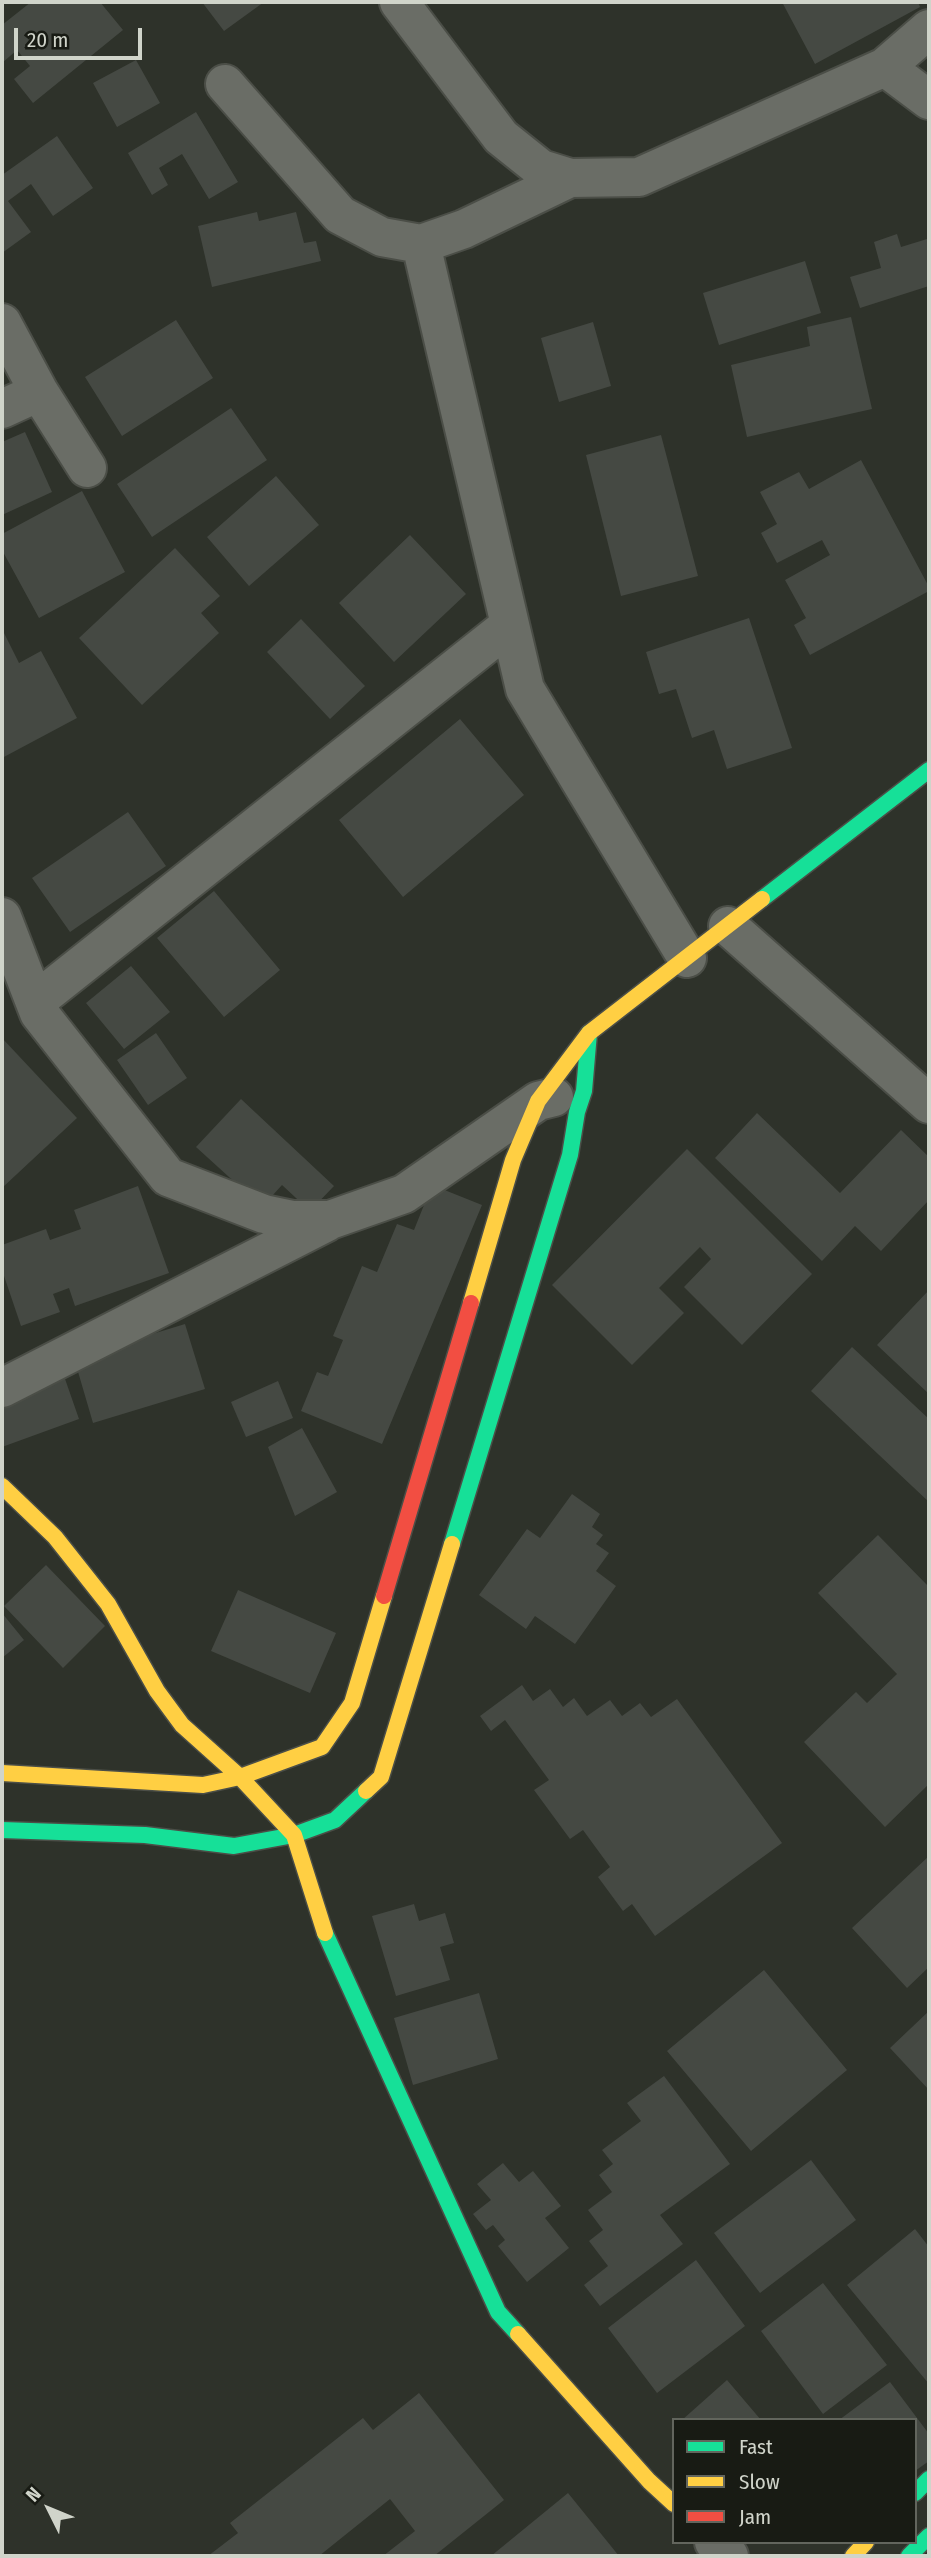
<!DOCTYPE html>
<html>
<head>
<meta charset="utf-8">
<style>
	body { margin:0 }
	#map { position:relative; width:931px; height:2558px; overflow:hidden; background:#2e322a; font-family:"Fira Sans Condensed",sans-serif }
	canvas { display:block }
	.frame { position:absolute; inset:0; border:4px solid #d0d4ca; pointer-events:none }
	.legend { position:absolute; left:672px; top:2418px; width:245px; height:126px; box-sizing:border-box; background:#181b14; border:2px solid #62655d; margin:0; padding:9px 12px; list-style:none; font-size:21px; color:#d0d4ca }
	.legend li { display:flex; align-items:center; gap:14px; height:35px }
	.legend b { width:35px; border:2px solid #62655d }
	.north { position:absolute; left:14px; top:2474px; width:70px; height:70px; -webkit-text-stroke:5px #181b14; paint-order:stroke; rotate:313deg; font-size:19px; font-weight:700; line-height:28px; text-align:center; color:#d0d4ca }
	.north::after { content:''; display:block; margin:auto; width:24px; height:32px; background:#d0d4ca; clip-path:polygon(50% 0,100% 100%,50% 72%,0 100%) }
	.scale { position:absolute; left:14px; top:28px; width:128px; height:32px; box-sizing:border-box; border:4px solid #d0d4ca; border-top:0; padding-left:9px; font-size:21px; line-height:24px; white-space:nowrap; color:#d0d4ca; -webkit-text-stroke:5px #181b14; paint-order:stroke }
</style>
</head>
<body>
<div id="map">
<canvas width="931" height="2558"></canvas>
<div class="frame"></div>
<ul class="legend">
<li><b style="height:9px;background:#16e098"></b>Fast</li>
<li><b style="height:9px;background:#ffcf43"></b>Slow</li>
<li><b style="height:9px;background:#f24e42"></b>Jam</li>
</ul>
<div class="north">N</div>
<div class="scale">20 m</div>
</div>
<script>
const context = document.querySelector('canvas').getContext('2d');
context.lineJoin = 'round';
function fill(path, color) {
  context.fillStyle = color;
  context.fill(path, 'evenodd');
}
function poly(rows) {
  const path = new Path2D();
  for (const r of rows) {
    path.moveTo(r[0], r[1]);
    for (let i = 2; i < r.length; i += 2) path.lineTo(r[i], r[i + 1]);
  }
  return path;
}
function stroke(path, color, width, dash) {
  context.strokeStyle = color;
  context.lineWidth = width;
  context.lineCap = dash ? 'butt' : 'round';
  context.setLineDash(dash || []);
  context.stroke(path);
}
fill(poly([
	[31,2,100,2,123,30,33,103,14,79,30,66,17,50,2,63,2,25],
	[202,2,264,2,224,31],
	[782,2,918,2,920,7,815,64],
	[136,60,160,103,117,127,93,83],
	[196,112,238,182,209,199,182,154,159,168,168,185,152,195,128,153],
	[57,136,93,188,53,216,31,184,8,201,31,232,2,253,2,175],
	[257,212,259,221,296,212,304,243,316,241,321,261,212,287,198,226],
	[897,234,901,247,927,239,929,286,860,308,850,277,881,268,874,242],
	[805,261,821,313,719,345,703,293],
	[851,317,872,409,747,437,731,365,810,346,807,327],
	[176,320,213,378,122,436,85,377],
	[593,322,611,386,559,402,541,338],
	[231,408,267,460,152,537,117,484],
	[25,432,52,492,2,515,2,442],
	[661,435,698,576,621,596,586,455],
	[861,460,929,587,929,591,810,655,794,625,806,618,785,580,830,555,822,540,777,563,761,533,777,524,760,492,799,472,809,489],
	[276,476,319,525,249,586,207,537],
	[82,491,125,572,39,618,2,550,2,534],
	[410,535,466,594,394,662,339,603],
	[175,548,220,596,201,613,219,633,142,705,79,638],
	[749,618,792,748,727,769,714,730,692,738,676,689,659,694,646,652],
	[301,619,365,686,330,719,267,652],
	[2,629,19,663,41,651,77,718,2,758],
	[460,719,524,795,403,897,339,820],
	[128,812,166,866,70,932,32,878],
	[214,891,280,970,224,1017,157,938],
	[131,966,170,1012,124,1049,86,1003],
	[156,1033,187,1078,148,1105,117,1060],
	[2,1038,77,1118,2,1188],
	[241,1099,334,1186,310,1211,282,1185,262,1207,196,1147],
	[757,1113,840,1193,901,1130,929,1157,929,1200,881,1251,855,1226,822,1261,715,1158],
	[687,1149,812,1274,742,1345,684,1287,711,1259,700,1247,659,1288,684,1313,632,1365,552,1285],
	[432,1185,482,1205,382,1444,301,1411,317,1372,328,1376,343,1340,333,1336,362,1266,377,1272,397,1224,414,1230],
	[138,1186,169,1273,75,1306,69,1288,53,1294,60,1312,21,1326,2,1270,2,1245,46,1229,50,1240,81,1229,74,1210],
	[929,1290,929,1394,877,1345],
	[185,1324,205,1389,93,1423,74,1358],
	[852,1347,929,1419,929,1502,811,1391],
	[64,1376,79,1419,2,1447,2,1398],
	[278,1381,293,1418,246,1437,231,1402],
	[302,1428,337,1492,295,1516,268,1447],
	[572,1494,600,1514,592,1527,603,1535,596,1544,609,1553,596,1571,616,1586,575,1644,535,1616,526,1629,479,1595,527,1529,540,1538],
	[878,1535,929,1587,929,1784,885,1827,804,1742,856,1692,867,1703,897,1674,818,1593],
	[46,1565,105,1626,63,1668,4,1606],
	[238,1590,336,1633,310,1693,211,1651],
	[2,1613,24,1640,2,1658],
	[522,1685,533,1701,550,1689,563,1707,574,1698,587,1716,610,1700,622,1716,640,1703,651,1717,677,1699,782,1843,655,1936,632,1904,623,1911,598,1877,610,1867,583,1830,570,1839,534,1790,549,1780,505,1720,491,1731,480,1716],
	[929,1856,929,1967,907,1988,852,1928],
	[414,1904,419,1921,445,1913,454,1943,440,1947,450,1980,396,1996,372,1916],
	[764,1970,847,2070,751,2151,667,2051],
	[479,1993,498,2059,413,2085,394,2018],
	[929,2011,929,2090,890,2048],
	[664,2076,730,2164,660,2215,683,2244,600,2306,584,2285,608,2266,589,2241,603,2230,588,2210,612,2192,599,2175,613,2164,602,2150,641,2121,627,2103],
	[811,2160,856,2220,760,2293,714,2233],
	[503,2163,519,2182,533,2171,561,2206,545,2218,569,2248,527,2282,498,2246,505,2240,493,2225,486,2230,473,2214,491,2200,477,2184],
	[915,2229,929,2247,929,2384,847,2285],
	[696,2260,745,2326,657,2393,608,2328],
	[823,2283,887,2365,823,2414,761,2331],
	[727,2380,761,2420,682,2420],
	[890,2382,929,2434,929,2461,915,2471,915,2420,839,2420],
	[419,2393,504,2500,434,2556,383,2556,415,2531,390,2499,319,2556,208,2556,238,2533,230,2523,363,2418,373,2430],
	[568,2493,619,2556,491,2556]
]), '#454943');
const street = poly([
	[399,2,501,137,541,169,570,178,639,177,885,67,929,100],
	[885,67,929,29],
	[225,84,340,215,382,237,421,244,464,229,570,178],
	[421,244,525,689,687,958],
	[2,323,39,392],
	[2,409,39,392,87,468],
	[2,917,39,1013,168,1177,264,1214,293,1220,330,1220,404,1194,538,1101,554,1097],
	[728,926,929,1104],
	[35,1002,510,625],
	[2,1388,327,1222],
	[714,2542,729,2556]
]);
const fast = poly([
	[762,899,929,770],
	[452,1544,570,1155,577,1112,584,1091,589,1033],
	[2,1830,145,1835,234,1846,294,1835,335,1820,366,1791],
	[325,1933,498,2312,518,2334],
	[915,2493,929,2479],
	[909,2556,929,2536]
]);
const slow = poly([
	[471,1303,513,1160,538,1101,589,1033,762,899],
	[2,1486,55,1537,108,1604,157,1691,182,1725,240,1777,294,1835,325,1933],
	[2,1773,203,1785,240,1777,322,1747,352,1703,384,1596],
	[366,1791,381,1777,452,1544],
	[518,2334,649,2481,674,2504],
	[853,2556,866,2542]
]);
const jam = poly([
	[384,1596,471,1303]
]);
stroke(street, '#4b4e47', 42);
stroke(fast, '#4b4e47', 19);
stroke(slow, '#4b4e47', 19);
stroke(jam, '#4b4e47', 19);
stroke(street, '#6a6d66', 38);
stroke(fast, '#16e098', 16);
stroke(slow, '#ffcf43', 16);
stroke(jam, '#f24e42', 16);
</script>
</body>
</html>
